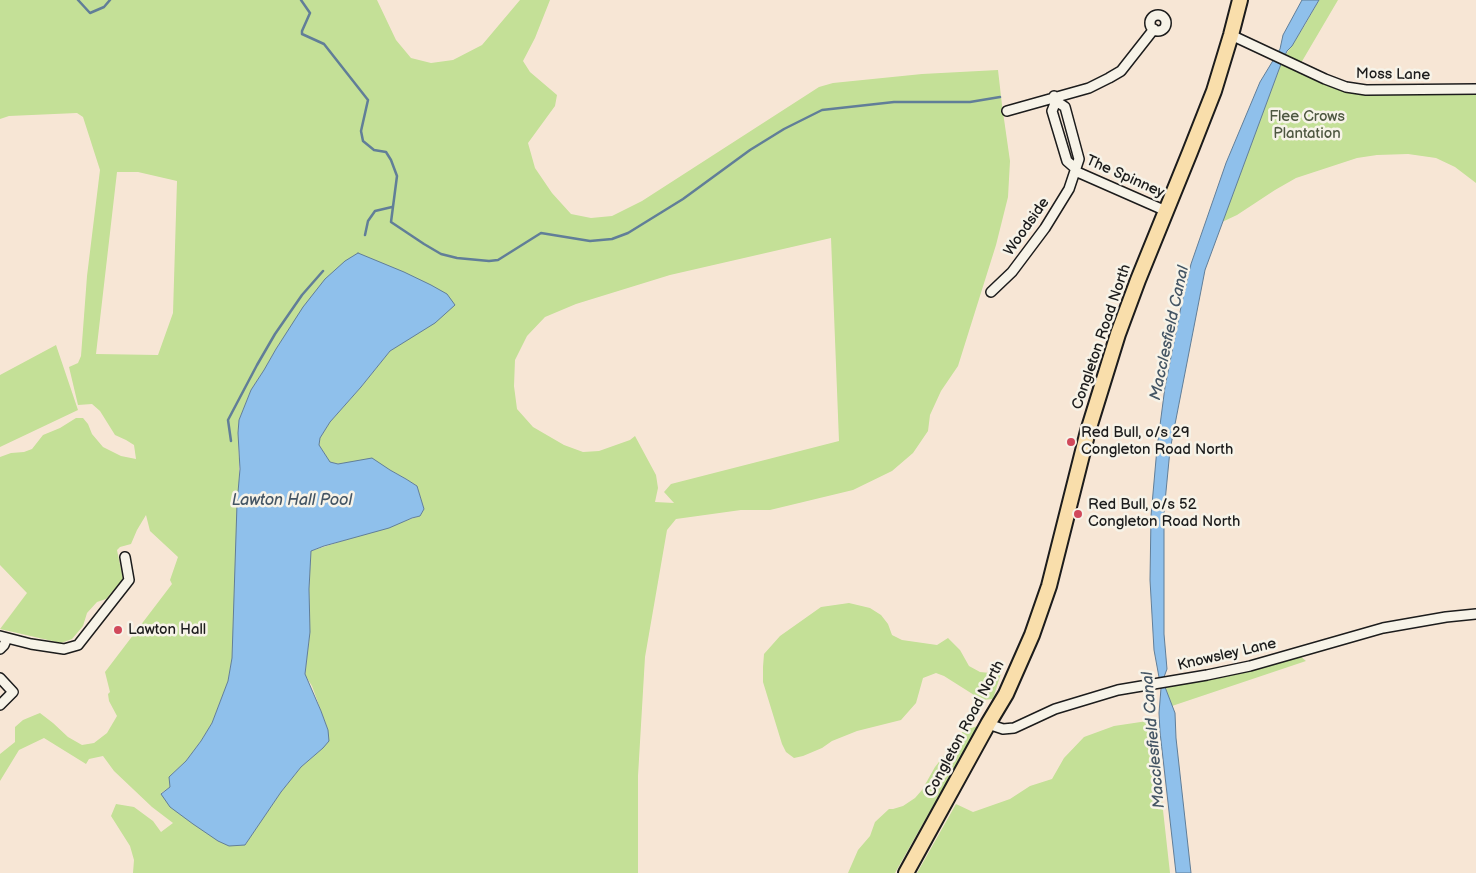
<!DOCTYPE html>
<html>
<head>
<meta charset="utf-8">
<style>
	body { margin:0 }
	canvas { display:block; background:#f7e6d5 }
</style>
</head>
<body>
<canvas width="1476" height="873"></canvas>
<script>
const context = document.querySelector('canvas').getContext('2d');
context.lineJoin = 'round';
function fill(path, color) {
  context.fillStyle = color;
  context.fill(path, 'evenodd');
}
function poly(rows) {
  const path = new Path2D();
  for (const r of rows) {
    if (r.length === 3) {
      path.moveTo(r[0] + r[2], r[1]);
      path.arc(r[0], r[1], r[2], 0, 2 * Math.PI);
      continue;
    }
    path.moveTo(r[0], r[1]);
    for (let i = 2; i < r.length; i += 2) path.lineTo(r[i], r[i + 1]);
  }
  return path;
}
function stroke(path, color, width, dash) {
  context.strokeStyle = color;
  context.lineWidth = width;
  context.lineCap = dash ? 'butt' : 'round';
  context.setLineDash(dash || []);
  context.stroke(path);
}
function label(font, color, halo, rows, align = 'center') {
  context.font = font + ' "Balsamiq Sans",sans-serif';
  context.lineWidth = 5;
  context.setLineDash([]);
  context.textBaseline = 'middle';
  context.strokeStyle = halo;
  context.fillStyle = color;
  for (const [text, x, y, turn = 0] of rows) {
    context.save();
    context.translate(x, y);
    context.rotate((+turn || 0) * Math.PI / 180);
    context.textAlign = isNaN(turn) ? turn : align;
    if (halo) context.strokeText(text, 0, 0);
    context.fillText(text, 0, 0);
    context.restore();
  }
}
fill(poly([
	[0,0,377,0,396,40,411,58,431,63,453,60,482,45,520,0,550,0,535,38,523,61,530,72,557,95,555,106,528,143,535,168,552,193,571,214,591,218,612,216,642,201,819,87,833,83,922,74,998,70,1002,105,1010,161,1008,197,996,245,958,366,941,391,930,415,928,431,913,453,892,471,853,490,770,510,741,510,676,519,667,530,645,657,638,776,638,873,133,873,134,860,130,846,111,816,116,804,134,807,153,821,161,832,173,823,152,807,114,771,103,756,89,759,86,764,44,738,19,750,0,781,0,754,15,742,15,727,23,720,35,715,40,713,53,723,68,737,82,745,94,743,107,733,117,716,109,701,108,694,110,692,105,672,172,584,170,580,178,557,150,531,146,515,137,530,131,544,120,547,117,550,123,579,106,599,97,602,87,613,83,626,72,639,61,643,0,629,27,593,0,565,0,457,11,453,24,452,32,449,43,435,60,428,76,418,83,418,88,424,92,434,103,447,121,456,136,459,134,445,126,440,115,435,100,411,92,404,78,405,69,367,78,363,81,356,87,276,100,170,83,117,77,113,9,116,0,119],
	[117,172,138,172,177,181,173,313,158,355,96,354],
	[831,238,839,441,671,484,664,492,674,503,655,502,658,488,656,475,635,436,630,440,599,451,583,452,564,445,533,427,517,409,514,386,515,360,527,336,545,317,576,304,670,275],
	[288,331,405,341,390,351,361,387,330,422,320,438,319,445,330,462,338,464,349,463,390,470,406,479,417,486,424,509,420,516,311,551,309,589,310,632,305,675,312,686,328,730,323,748,301,767,281,792,245,845,161,793,170,787,169,777,186,761,201,741,212,723,228,681,232,658,239,483,239,459,238,433,239,420,251,390,264,370,276,349],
	[1319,0,1338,0,1301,63,1285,56,1305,25],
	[1281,64,1321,82,1366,94,1476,94,1476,183,1455,167,1436,158,1408,154,1377,155,1357,158,1296,178,1275,190,1237,215,1222,222],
	[56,345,78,410,0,447,0,375],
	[849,603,870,608,881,615,888,624,892,635,902,640,937,645,948,638,960,650,969,666,980,672,990,673,1002,670,993,699,982,700,944,676,936,673,923,678,916,703,901,720,857,731,832,741,822,748,803,756,794,758,786,752,782,744,763,682,763,667,764,654,780,636,821,607],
	[1300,656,1306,661,1172,706,1165,687,1225,677],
	[1154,720,1154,729,1170,873,917,873,956,804,973,812,1010,799,1030,786,1052,779,1064,758,1084,737,1114,726],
	[978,726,895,873,848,873,858,850,870,836,875,822,889,809,893,809,903,806,915,798,922,790,935,767,964,730]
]), '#c4e097');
const water = poly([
	[1302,0,1319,0,1292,46,1287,51,1281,64,1205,270,1170,450,1164,512,1164,634,1167,669,1164,677,1165,687,1175,713,1176,738,1191,873,1176,873,1160,732,1159,713,1161,688,1154,650,1150,580,1151,516,1157,448,1165,387,1183,297,1191,264,1226,163,1260,82,1280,49,1283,35,1302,0],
	[358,253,404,272,431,285,447,294,455,305,435,323,390,351,361,387,330,422,320,438,319,445,330,462,338,464,372,458,390,470,406,479,417,486,424,509,420,516,412,518,389,528,324,546,311,551,309,589,310,632,305,674,321,711,328,730,329,741,323,748,301,767,281,792,245,845,229,846,218,841,193,824,170,807,161,794,170,787,169,777,186,761,201,741,212,723,228,681,232,658,237,504,240,469,238,433,239,420,251,390,264,370,276,349,303,307,325,279,345,261,358,253]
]);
fill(water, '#8fc0eb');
stroke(water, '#617e98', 1);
stroke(poly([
	[78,0,90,13,104,7,110,0],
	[301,0,310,13,302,31,302,34,324,44,368,100,361,131,363,141,374,150,386,152,391,160,397,176,391,222,424,244,441,254,457,258,489,261,498,260,541,233,590,241,612,239,628,233,683,199,750,150,784,129,822,110,894,102,970,102,1000,97],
	[365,235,368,221,375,211,392,207],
	[231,441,228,420,257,365,275,334,302,295,323,271]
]), '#617e98', 2.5);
const minor = poly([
	[1158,23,8],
	[1231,35,1325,79,1346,87,1366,90,1476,89],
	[1056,101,1052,111,1067,161,1075,168],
	[1007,111,1089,88,1109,78,1121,71,1154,29],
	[1075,171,1166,211],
	[991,292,1012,272,1045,228,1069,189,1079,159,1065,107,1056,101,1054,96],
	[0,636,31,644,64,649,78,645,129,580,125,557],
	[0,649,4,645,7,638],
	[0,678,13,692,0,705],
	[988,724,1003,729,1014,728,1055,709,1118,690,1207,675,1250,666,1383,628,1446,617,1476,614]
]);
const trunk = poly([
	[906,873,988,724,1006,694,1032,635,1049,586,1088,431,1118,334,1138,280,1190,152,1214,91,1231,35,1240,0]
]);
stroke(minor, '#1c1c1c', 12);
stroke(trunk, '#1c1c1c', 18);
stroke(minor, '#f7f3e8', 9);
stroke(trunk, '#f9deab', 14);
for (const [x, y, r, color] of [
	[1071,442,5,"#d1495b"],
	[1078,514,5,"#d1495b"],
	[118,630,5,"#d1495b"]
]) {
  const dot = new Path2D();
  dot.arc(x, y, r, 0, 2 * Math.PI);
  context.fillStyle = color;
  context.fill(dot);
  stroke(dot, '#f7f3e8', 2);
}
label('15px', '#1c1c1c', '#f7f3e8', [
	["Moss Lane",1393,75,1],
	["The Spinney",1125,177,24],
	["Woodside",1027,227,-55],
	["Congleton Road North",1102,337,-71],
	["Knowsley Lane",1227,655,-13],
	["Congleton Road North",965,729,-62]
]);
label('15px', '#4e5741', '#f7f3e8', [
	["Flee Crows",1307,117],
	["Plantation",1307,134]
]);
label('15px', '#1c1c1c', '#f7f3e8', [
	["Red Bull, o/s 29",1081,433],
	["Congleton Road North",1081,450],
	["Red Bull, o/s 52",1088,505],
	["Congleton Road North",1088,522],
	["Lawton Hall",128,630]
], 'left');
label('italic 16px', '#445564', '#f7f3e8', [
	["Macclesfield Canal",1170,333,-78],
	["Lawton Hall Pool",292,501],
	["Macclesfield Canal",1154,740,-95]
]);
</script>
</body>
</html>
